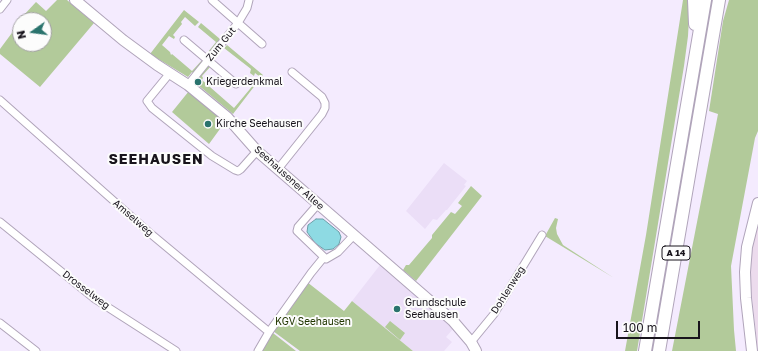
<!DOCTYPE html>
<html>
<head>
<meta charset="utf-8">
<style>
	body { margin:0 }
	#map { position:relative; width:758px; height:351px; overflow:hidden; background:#f4ebfe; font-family:"Golos Text",sans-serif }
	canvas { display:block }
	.north { position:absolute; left:12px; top:12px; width:40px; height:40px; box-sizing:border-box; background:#fcfcfc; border:1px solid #a19fa2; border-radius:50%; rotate:256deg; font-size:11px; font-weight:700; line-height:16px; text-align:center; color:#18141c }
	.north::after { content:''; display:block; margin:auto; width:14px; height:18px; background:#2a736d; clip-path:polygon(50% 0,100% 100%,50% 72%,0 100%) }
	.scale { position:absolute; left:616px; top:321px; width:84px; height:18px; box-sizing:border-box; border:2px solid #18141c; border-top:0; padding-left:5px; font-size:12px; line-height:14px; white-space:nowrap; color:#18141c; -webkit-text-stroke:3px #fcfcfc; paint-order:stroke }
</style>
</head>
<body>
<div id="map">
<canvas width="758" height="351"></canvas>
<div class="north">N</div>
<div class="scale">100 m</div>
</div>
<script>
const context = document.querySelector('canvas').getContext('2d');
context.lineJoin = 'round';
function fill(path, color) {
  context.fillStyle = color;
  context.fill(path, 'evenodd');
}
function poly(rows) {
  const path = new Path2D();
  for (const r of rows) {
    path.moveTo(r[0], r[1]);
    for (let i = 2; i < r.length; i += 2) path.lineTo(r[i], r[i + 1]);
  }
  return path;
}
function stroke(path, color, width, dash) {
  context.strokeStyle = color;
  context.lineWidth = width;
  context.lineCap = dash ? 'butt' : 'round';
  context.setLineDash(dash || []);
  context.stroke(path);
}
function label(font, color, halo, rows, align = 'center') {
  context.font = font + ' "Golos Text",sans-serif';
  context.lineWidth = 4;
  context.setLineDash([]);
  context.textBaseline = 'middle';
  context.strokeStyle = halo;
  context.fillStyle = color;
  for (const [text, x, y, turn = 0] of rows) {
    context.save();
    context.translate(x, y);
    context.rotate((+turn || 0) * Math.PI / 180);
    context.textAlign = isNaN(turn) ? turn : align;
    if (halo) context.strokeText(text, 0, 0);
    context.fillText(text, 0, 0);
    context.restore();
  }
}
fill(poly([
	[758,223,758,351,751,288,750,269,752,249]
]), '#ecdbed');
fill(poly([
	[444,163,467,181,464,185,466,186,447,210,446,210,437,220,433,219,425,229,406,211],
	[380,265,441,316,453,329,446,337,452,342,444,351,413,351,352,301]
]), '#ebdef7');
fill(poly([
	[57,0,67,0,94,23,40,87,0,54,0,49,20,22,20,44,44,44,44,20,22,20,25,18,23,16,36,2,46,11],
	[683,0,690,0,688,36,684,66,637,351,625,351,646,235],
	[729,0,758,0,758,131,755,138,731,266,734,330,736,351,672,351,718,114,709,111,723,21],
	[184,10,199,22,195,26,185,17,181,22,182,24,173,35,175,37,174,39,169,36,162,45,170,52,171,55,172,54,192,71,203,59,203,60,193,73,192,72,188,77,150,54],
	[201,23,220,39,209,53,208,52,216,42,198,27],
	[227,45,263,75,233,114,198,85,200,81,197,79,207,66,211,66,202,76,203,78,202,80,234,108,260,77,255,73,254,76,250,73,251,69,224,48],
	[189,91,225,122,209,144,172,112],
	[471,186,482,196,416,281,403,270,406,265,409,265,432,238,432,235,451,212,455,214,462,206,458,203],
	[555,218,558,219,556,228,557,234,563,245,614,278,545,236],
	[307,282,344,311,352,301,413,351,300,351,273,331],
	[390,321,405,333,400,340,385,327],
	[272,333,273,333,296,351,262,351]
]), '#b2ca9a');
const water = poly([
	[316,219,323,219,339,232,341,237,339,244,333,249,325,250,315,243,307,232,308,225,316,219]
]);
fill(water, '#8edae3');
stroke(water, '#6b9fa7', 1);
const street = poly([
	[212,0,262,44],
	[0,9,7,0],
	[184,40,236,84],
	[170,73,147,101,152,108,212,156,235,170,238,171,241,169,257,151],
	[188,85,238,23,247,8,249,0],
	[0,100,151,234,269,332],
	[278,169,322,114,325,108,325,103,322,97,292,72],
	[318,204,298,227,297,231,326,259,338,252,354,235],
	[0,222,95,299,176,351],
	[0,323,36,351],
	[471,342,494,314,542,235],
	[258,351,269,332,311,273,324,257]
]);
const secondary = poly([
	[75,0,123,40,157,65,188,85,227,117,257,151,453,321,471,342,476,351],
	[752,351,746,298,745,272,747,247,758,203]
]);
const highway = poly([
	[694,0,695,24],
	[645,351,705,0],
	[659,351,719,0]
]);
stroke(street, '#b0a4ba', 9);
stroke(secondary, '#b0a4ba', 12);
stroke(highway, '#b0a4ba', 14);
stroke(street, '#fff', 7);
stroke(secondary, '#fff', 10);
stroke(highway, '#fff', 12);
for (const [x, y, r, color] of [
	[198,82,4,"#2a736d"],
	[208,124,4,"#2a736d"],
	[397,309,4,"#2a736d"]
]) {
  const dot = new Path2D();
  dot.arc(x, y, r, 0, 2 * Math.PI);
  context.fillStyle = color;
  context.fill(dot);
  stroke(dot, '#fcfcfc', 1.5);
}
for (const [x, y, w] of [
	[676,253,28]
]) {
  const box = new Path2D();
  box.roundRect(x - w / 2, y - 7, w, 14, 3);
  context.fillStyle = '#fcfcfc';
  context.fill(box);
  stroke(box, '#18141c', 1);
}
label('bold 9px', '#18141c', null, [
	["A 14",676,253]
]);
label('10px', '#18141c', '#fcfcfc', [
	["Zum Gut",221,44,-51],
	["Seehausener Allee",289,178,42],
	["Amselweg",133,218,41],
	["Drosselweg",86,290,37],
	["Dohlenweg",508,290,-58]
]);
label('10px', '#18141c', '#fcfcfc', [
	["Kriegerdenkmal",206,82],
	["Kirche Seehausen",216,124],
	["Grundschule",405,303],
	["Seehausen",405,315]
], 'left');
label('10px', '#213600', '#fcfcfc', [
	["KGV Seehausen",313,322]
]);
context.letterSpacing = '1px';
label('bold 14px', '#18141c', '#fcfcfc', [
	["SEEHAUSEN",156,160]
]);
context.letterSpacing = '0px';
</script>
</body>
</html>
